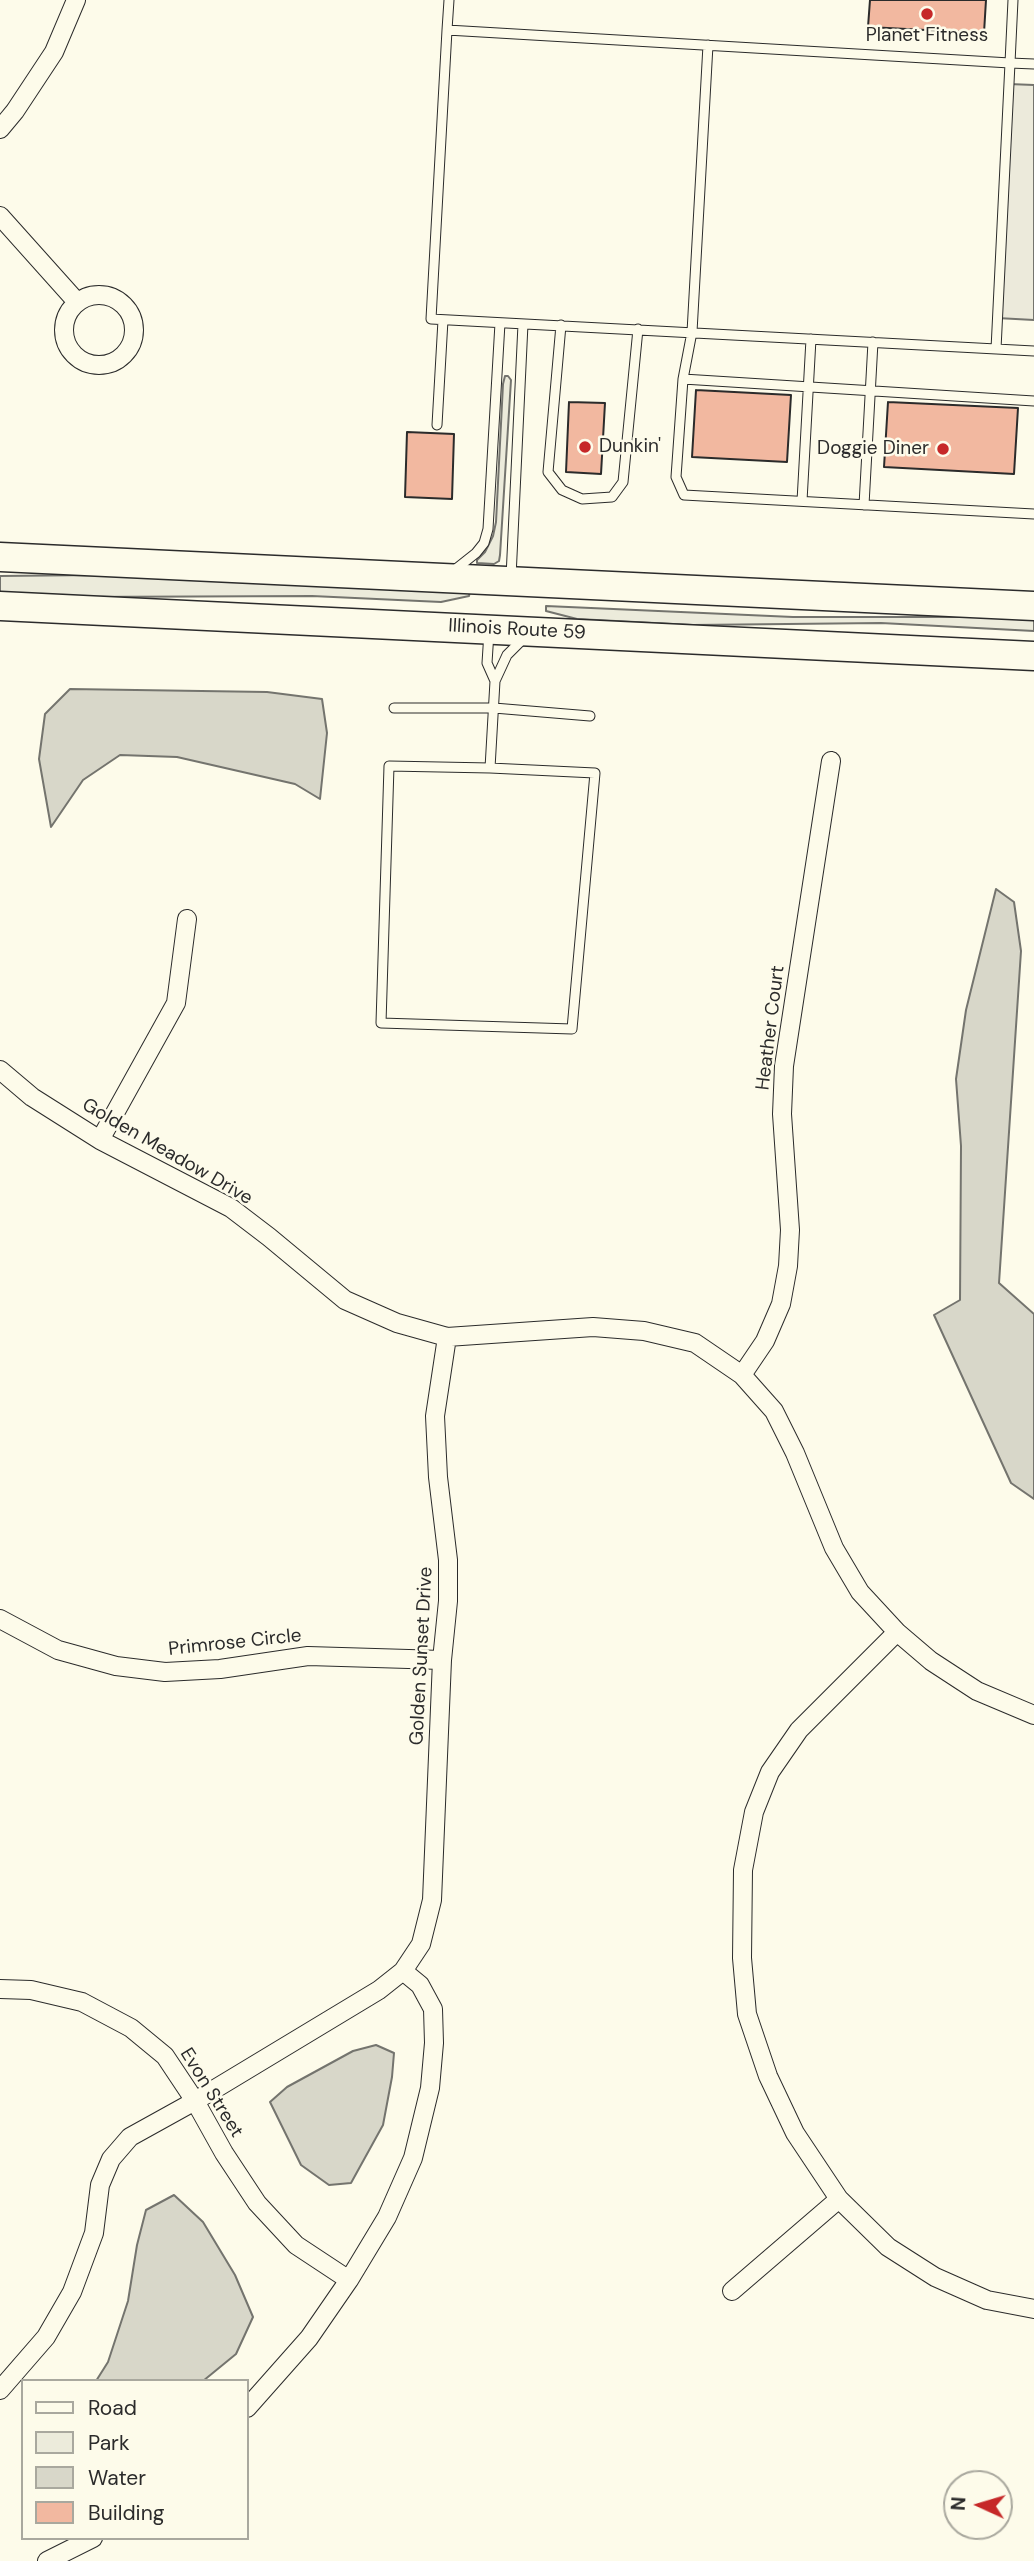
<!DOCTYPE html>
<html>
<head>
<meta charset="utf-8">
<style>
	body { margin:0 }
	#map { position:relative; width:1034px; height:2561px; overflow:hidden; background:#fdfbea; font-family:"DM Sans",sans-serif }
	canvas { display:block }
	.legend { position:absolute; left:21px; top:2379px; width:228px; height:161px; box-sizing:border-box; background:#fdfbea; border:2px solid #a9a89e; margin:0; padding:9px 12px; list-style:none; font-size:21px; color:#2b2b2b }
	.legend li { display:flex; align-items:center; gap:14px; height:35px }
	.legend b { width:35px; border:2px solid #a9a89e }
	.north { position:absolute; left:943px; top:2470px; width:70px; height:70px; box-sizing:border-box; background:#fdfbea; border:2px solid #a9a89e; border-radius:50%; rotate:274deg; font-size:19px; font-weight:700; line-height:28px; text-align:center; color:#2b2b2b }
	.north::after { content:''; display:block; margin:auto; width:24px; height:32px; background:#c62828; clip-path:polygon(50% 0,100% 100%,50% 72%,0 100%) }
</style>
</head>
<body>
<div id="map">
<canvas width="1034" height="2561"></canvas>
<ul class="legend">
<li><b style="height:9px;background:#fdfbea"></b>Road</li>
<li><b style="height:19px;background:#ecebdb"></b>Park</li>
<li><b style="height:19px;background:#d8d7c9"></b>Water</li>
<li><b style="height:19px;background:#f2b8a0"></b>Building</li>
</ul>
<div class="north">N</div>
</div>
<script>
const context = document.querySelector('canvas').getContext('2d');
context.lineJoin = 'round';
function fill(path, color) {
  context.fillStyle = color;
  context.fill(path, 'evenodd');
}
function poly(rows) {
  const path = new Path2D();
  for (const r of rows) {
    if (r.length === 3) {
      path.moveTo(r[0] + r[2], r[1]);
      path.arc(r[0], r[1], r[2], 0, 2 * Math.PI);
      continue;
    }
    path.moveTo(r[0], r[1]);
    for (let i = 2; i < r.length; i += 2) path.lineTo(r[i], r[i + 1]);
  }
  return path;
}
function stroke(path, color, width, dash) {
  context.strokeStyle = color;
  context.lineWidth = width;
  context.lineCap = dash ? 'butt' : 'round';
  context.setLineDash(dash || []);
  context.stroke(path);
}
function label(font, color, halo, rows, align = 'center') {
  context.font = font + ' "DM Sans",sans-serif';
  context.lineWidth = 5;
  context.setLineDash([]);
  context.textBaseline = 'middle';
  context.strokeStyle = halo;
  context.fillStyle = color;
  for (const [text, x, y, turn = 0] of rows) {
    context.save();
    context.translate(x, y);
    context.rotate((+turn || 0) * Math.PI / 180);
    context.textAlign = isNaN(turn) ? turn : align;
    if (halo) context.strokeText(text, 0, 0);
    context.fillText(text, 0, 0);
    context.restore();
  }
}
const green = poly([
	[505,376,508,376,511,380,500,555,499,561,494,564,477,563,477,560,485,552,493,536,496,522,503,384,505,376],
	[95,575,470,591,469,596,441,602,312,596,72,597,0,593,0,576,95,575],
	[546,606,793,617,981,617,1034,620,1034,631,881,623,693,625,577,619,546,611,546,606]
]);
fill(green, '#ecebdb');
stroke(green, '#74746e', 2);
const parking = poly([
	[1009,84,1034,85,1034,320,997,318,1009,84]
]);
fill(parking, '#eceadb');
stroke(parking, '#74746e', 2);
const water = poly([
	[70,689,267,692,322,699,327,733,320,799,295,784,177,757,120,755,83,780,51,827,39,759,45,714,70,689],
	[996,889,1014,902,1021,951,999,1283,1034,1314,1034,1499,1011,1483,934,1315,960,1300,961,1146,956,1079,966,1010,996,889],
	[376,2045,394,2053,392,2077,383,2125,351,2183,329,2185,301,2165,270,2102,287,2087,353,2051,376,2045],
	[174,2195,203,2222,235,2275,253,2317,236,2354,203,2381,96,2381,108,2362,128,2301,137,2245,146,2210,174,2195]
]);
fill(water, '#d8d7c9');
stroke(water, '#74746e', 2);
const building = poly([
	[870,0,986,0,984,33,868,27,870,0],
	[696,390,791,395,787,462,692,457,696,390],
	[569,402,605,403,601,474,566,472,569,402],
	[888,402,1018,408,1014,474,884,467,888,402],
	[407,432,454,434,452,499,405,497,407,432]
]);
fill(building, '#f2b8a0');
stroke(building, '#2b2b2b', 2);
const lane = poly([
	[1013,0,1010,63,447,30,431,319,1034,351],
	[447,30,449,0],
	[708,45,692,332,683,379,676,477,684,495,1034,514],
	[561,325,548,472,562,490,582,499,612,497,623,482,638,329],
	[996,349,1010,63,1034,64],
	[683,379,1034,401],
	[437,425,443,320],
	[802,501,811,339],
	[864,505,873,342],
	[452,572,476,553,484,543,488,529,500,323],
	[511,577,523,324],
	[489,632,487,663,495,681],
	[394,708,494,708,590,716],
	[490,768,595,773,572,1029,381,1023,389,766,490,768,495,681,507,655,524,638]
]);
const street = poly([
	[0,129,15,111,54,52,76,0],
	[0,216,77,302],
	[99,330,35],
	[0,1070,32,1097,100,1140,231,1208,269,1237,345,1300,397,1323,447,1337,593,1327,644,1331,695,1343,742,1375,774,1411,795,1453,834,1548,860,1592,897,1632,931,1661,977,1691,1034,1715],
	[100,1140,176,1003,187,919],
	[742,1375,765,1341,781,1304,788,1266,790,1230,782,1114,784,1066,831,761],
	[0,1619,58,1650,116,1666,165,1672,220,1669,308,1656,442,1660],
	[897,1632,799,1730,770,1772,754,1812,743,1870,742,1958,747,2014,768,2076,795,2133,839,2199,888,2247,935,2277,987,2300,1034,2309],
	[0,1989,31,1990,82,2002,131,2028,165,2056,195,2101,224,2153,257,2203,296,2245,349,2280],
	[732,2291,839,2199],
	[0,2390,46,2337,72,2292,94,2233,100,2185,111,2159,130,2137,195,2101,379,1990,403,1971,421,1944,432,1900,442,1660,448,1601,448,1560,438,1477,435,1416,447,1337],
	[247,2408,309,2338,349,2280,387,2217,413,2158,430,2088,434,2043,433,2009,420,1985,403,1971],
	[47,2561,93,2538]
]);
const primary = poly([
	[0,557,1034,606],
	[0,606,1034,656]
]);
stroke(lane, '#2b2b2b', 11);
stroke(street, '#2b2b2b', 20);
stroke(primary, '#2b2b2b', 31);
stroke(lane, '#fdfbea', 9);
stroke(street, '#fdfbea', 18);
stroke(primary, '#fdfbea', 28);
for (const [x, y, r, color] of [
	[927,14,7,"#c62828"],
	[585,447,7,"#c62828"],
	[943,449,7,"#c62828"]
]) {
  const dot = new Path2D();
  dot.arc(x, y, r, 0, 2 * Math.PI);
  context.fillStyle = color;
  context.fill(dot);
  stroke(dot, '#fdfbea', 2.5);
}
label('19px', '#2b2b2b', '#fdfbea', [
	["Planet Fitness",927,36],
	["Dunkin'",599,447,"left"],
	["Doggie Diner",929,449,"right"]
]);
label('19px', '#2b2b2b', '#fdfbea', [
	["Illinois Route 59",517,630,3],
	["Heather Court",771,1028,-83],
	["Golden Meadow Drive",167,1152,30],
	["Primrose Circle",235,1643,-6],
	["Golden Sunset Drive",422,1656,-87],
	["Evon Street",211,2093,58]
]);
</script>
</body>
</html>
